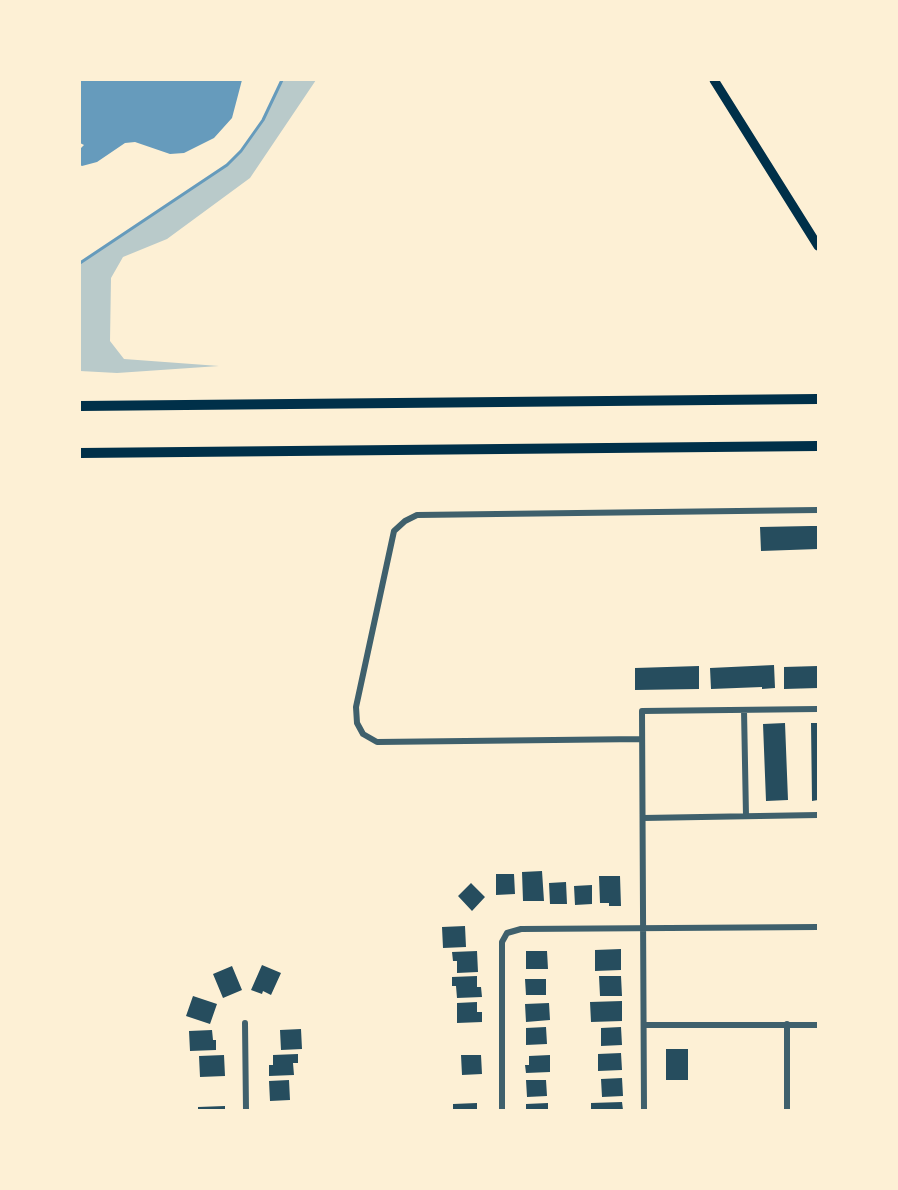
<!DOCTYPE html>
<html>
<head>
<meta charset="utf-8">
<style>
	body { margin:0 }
	#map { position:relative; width:898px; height:1190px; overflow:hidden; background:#fdf0d5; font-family:"DejaVu Sans",sans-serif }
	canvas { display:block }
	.frame { position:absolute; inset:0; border:81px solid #fdf0d5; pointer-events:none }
</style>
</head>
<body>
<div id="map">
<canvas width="898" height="1190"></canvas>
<div class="frame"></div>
</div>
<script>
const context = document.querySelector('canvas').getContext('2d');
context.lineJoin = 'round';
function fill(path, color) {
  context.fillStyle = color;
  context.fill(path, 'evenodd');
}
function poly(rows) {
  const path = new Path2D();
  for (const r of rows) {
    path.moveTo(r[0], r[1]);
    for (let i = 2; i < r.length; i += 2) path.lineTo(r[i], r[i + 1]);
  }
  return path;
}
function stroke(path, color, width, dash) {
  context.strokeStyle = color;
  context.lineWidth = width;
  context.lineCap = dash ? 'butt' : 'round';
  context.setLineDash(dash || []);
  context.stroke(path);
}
fill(poly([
	[282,80,316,80,250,178,167,239,123,257,111,278,110,341,124,359,219,366,117,373,80,371,80,263,227,165,241,151,263,120]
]), '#b9caca');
fill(poly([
	[80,80,242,80,232,118,214,138,184,153,170,154,135,142,125,143,97,162,82,166,80,165,80,149,84,145,80,143]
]), '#669bbc');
stroke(poly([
	[80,263,227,165,241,151,263,120,282,80]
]), '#669bbc', 3);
fill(poly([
	[811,526,818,526,818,549,761,551,760,527],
	[774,665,775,688,762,689,762,687,711,689,710,668],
	[699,666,699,689,635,690,635,668],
	[818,666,818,688,784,689,784,667],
	[785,723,788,800,766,801,763,724],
	[811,723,818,723,818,800,812,801],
	[542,871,544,901,523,901,522,872],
	[496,874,514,874,515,894,496,895],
	[599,876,620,876,621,906,609,906,609,903,600,903],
	[566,882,567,904,550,904,549,883],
	[471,883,485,897,472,911,458,896],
	[592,885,592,904,575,905,574,886],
	[465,926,466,947,443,948,442,927],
	[621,949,621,970,595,971,595,950],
	[477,951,478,972,457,973,457,961,453,961,452,952],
	[526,951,547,951,548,969,526,969],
	[262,965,281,973,271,995,263,991,262,994,251,990],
	[232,966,242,990,223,998,213,974],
	[477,976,477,987,481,987,482,997,457,998,456,986,452,986,452,977],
	[599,976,621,976,622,996,600,996],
	[525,979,546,979,546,995,526,995],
	[193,996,217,1004,210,1024,186,1016],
	[622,1001,622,1021,591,1022,590,1002],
	[477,1002,477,1012,482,1012,482,1022,457,1023,457,1003],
	[549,1003,550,1020,526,1022,525,1004],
	[546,1027,547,1044,526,1045,526,1028],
	[621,1027,622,1045,601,1046,601,1028],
	[301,1029,302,1049,281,1050,280,1030],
	[212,1030,213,1040,216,1040,216,1050,190,1051,189,1031],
	[666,1049,688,1049,688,1080,666,1080],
	[621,1053,622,1070,598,1071,598,1054],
	[298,1054,298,1063,293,1063,294,1075,269,1076,269,1065,273,1065,273,1055],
	[224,1055,225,1076,200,1077,199,1056],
	[461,1055,481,1055,482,1074,462,1075],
	[550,1055,550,1072,526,1073,525,1065,529,1065,529,1056],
	[622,1078,623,1096,602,1097,601,1079],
	[289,1080,290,1100,270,1101,269,1081],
	[526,1080,546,1080,547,1096,527,1097],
	[622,1102,623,1110,591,1110,591,1103],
	[477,1103,477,1110,453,1110,453,1104],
	[548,1103,548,1110,526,1110,526,1104],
	[225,1106,225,1110,198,1110,198,1107]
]), '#264d5e');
stroke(poly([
	[744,710,746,816],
	[642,739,377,742,363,734,357,723,356,707,394,531,405,521,417,515,818,510],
	[643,818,818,815],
	[245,1023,246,1110],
	[644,1025,818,1025],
	[502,1110,502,942,507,933,521,929,818,927],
	[644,1110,642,711,818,709],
	[787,1110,787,1024]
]), '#3f606c', 6);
stroke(poly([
	[714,80,818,246]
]), '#003049', 9);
stroke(poly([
	[80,406,818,399],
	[80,453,818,446]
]), '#003049', 10);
</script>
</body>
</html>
